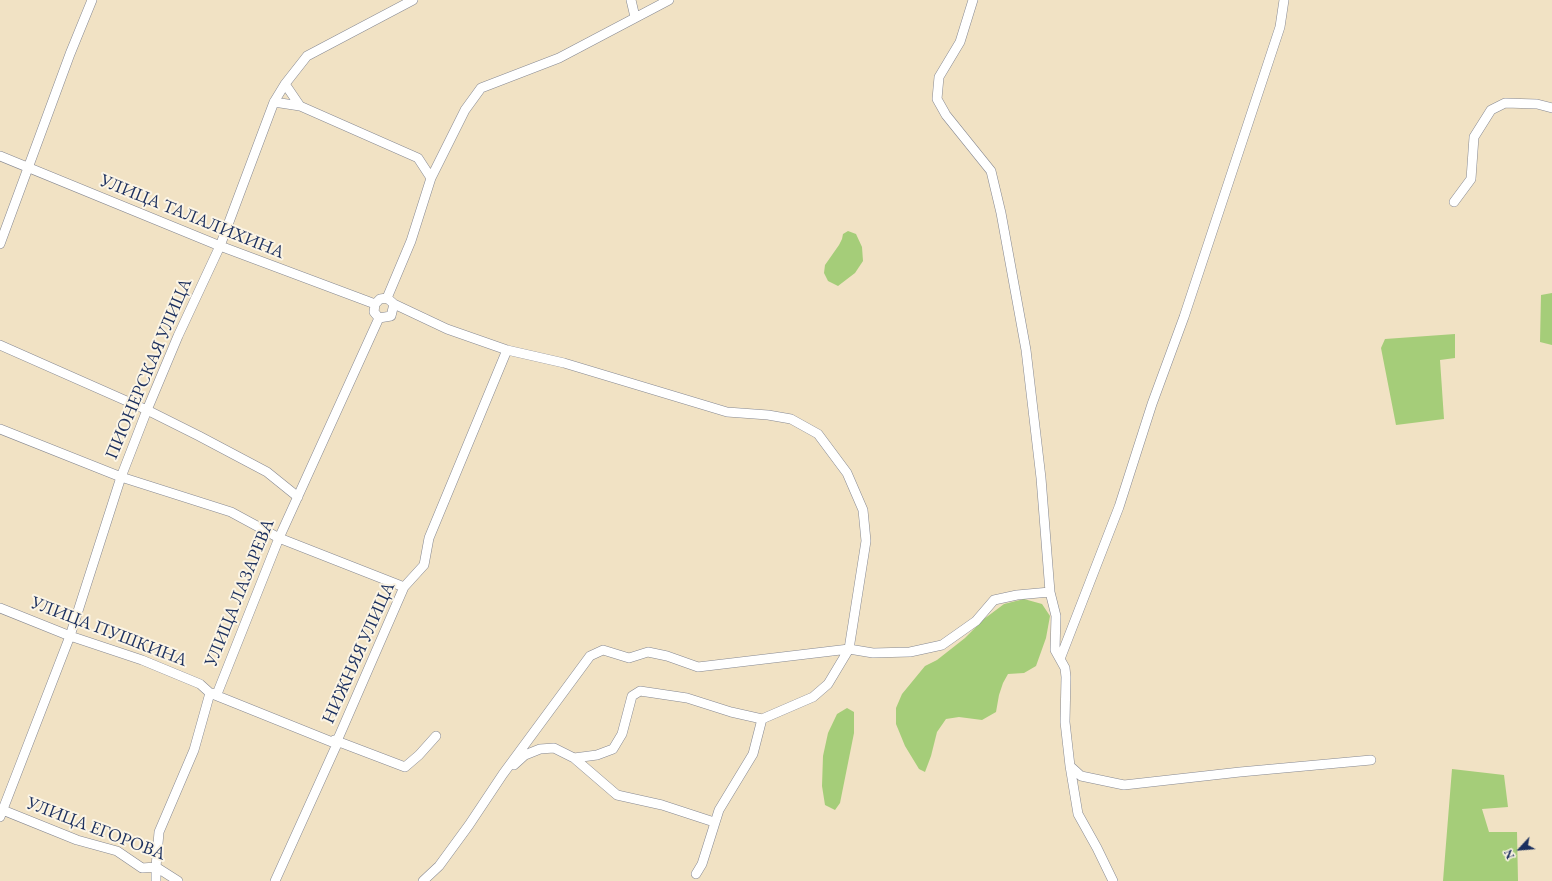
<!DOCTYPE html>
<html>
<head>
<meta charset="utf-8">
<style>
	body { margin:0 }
	#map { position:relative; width:1552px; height:881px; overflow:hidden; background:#f1e2c4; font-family:"EB Garamond",serif }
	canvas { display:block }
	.north { position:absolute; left:1500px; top:829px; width:40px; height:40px; -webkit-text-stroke:3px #fcf5e5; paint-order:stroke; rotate:244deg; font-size:11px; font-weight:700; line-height:16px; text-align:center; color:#1b2f5e }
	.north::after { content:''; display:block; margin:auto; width:14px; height:18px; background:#1b2f5e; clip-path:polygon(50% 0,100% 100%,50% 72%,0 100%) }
</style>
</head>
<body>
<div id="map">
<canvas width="1552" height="881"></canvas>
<div class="north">N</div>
</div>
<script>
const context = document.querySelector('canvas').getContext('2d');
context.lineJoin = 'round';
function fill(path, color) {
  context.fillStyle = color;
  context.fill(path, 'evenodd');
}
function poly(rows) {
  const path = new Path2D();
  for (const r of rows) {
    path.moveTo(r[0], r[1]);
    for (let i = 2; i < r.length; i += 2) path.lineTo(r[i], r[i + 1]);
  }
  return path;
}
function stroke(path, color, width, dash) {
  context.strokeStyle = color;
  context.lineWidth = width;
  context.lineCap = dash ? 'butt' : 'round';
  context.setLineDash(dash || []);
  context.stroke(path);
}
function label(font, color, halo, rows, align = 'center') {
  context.font = font + ' "EB Garamond",serif';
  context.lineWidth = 4;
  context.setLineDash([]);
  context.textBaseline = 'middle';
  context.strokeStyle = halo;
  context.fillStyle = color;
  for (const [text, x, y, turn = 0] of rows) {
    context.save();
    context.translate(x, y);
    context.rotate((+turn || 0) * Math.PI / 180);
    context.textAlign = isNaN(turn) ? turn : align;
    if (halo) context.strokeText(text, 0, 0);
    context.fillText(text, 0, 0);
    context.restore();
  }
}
fill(poly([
	[848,231,856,234,862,247,863,261,855,273,838,286,828,281,824,273,825,265,839,245,842,239,843,234],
	[1552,293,1552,345,1540,342,1541,295],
	[1455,334,1455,358,1440,360,1444,419,1396,425,1381,348,1385,339],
	[1024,599,1042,604,1050,616,1046,638,1036,666,1024,673,1008,674,1003,683,999,695,996,712,982,720,959,717,946,719,937,732,931,756,925,772,919,769,905,746,896,724,896,708,902,694,925,666,937,660,965,638,984,619,1004,604],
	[847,708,854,712,854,733,840,803,835,810,825,805,822,786,823,756,828,733,837,714],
	[1452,769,1504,775,1508,807,1482,809,1489,832,1517,832,1518,881,1443,881]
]), '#a5cd79');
const minor = poly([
	[631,0,635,17],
	[973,0,960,42,939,77,937,99,946,115,991,171,1001,213,1026,350,1041,478,1050,592,1056,616,1055,650,1065,668,1066,677,1065,722,1070,766,1078,814,1097,848,1113,881],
	[285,84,300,106],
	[274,102,300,106,418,158,431,178],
	[0,156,220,246,375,304],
	[1454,202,1471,179,1474,137,1491,110,1505,103,1537,104,1552,108],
	[0,244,70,54,92,0],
	[387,298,411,241,431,178,465,110,481,88,559,58,669,0],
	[387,298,394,304,391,316,379,318,374,312,375,304,380,299,387,298],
	[394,304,447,329,507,350,564,363,727,412,768,415,791,419,818,434,847,473,863,510,866,541,849,649,828,684,813,697,762,719,753,754,719,810,702,864,696,874],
	[0,345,147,410,199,436,267,472,298,497],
	[0,429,121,477,231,512,279,538,404,587],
	[0,608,70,636,142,660,200,684,210,693,337,744],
	[1060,659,1119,507,1152,404,1184,317,1280,27,1284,0],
	[334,740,405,767,419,755,436,736],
	[574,758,597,755,613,749,622,734,632,696,640,691,687,698,731,712,762,719],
	[514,765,525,755,540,749,554,748,574,758,617,795,662,805,714,822],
	[1070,766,1081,776,1124,785,1240,772,1371,760],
	[0,809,77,840,117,851,142,868,156,867,178,881],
	[0,817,70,636,121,477,147,410,178,336,220,246,274,102,285,84,307,56,413,0],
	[156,881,156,867,159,832,194,750,210,693,217,694,279,538,379,318],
	[275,881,337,744,337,741,404,587,424,565,429,538,507,350],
	[423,881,439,866,469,825,503,774,590,656,603,650,629,658,648,652,667,656,698,667,849,649,873,653,910,652,942,645,976,621,994,600,1017,595,1050,592]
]);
stroke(minor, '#868891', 10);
stroke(minor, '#fff', 9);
label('18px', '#1b2f5e', '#fcf5e5', [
	["УЛИЦА ТАЛАЛИХИНА",192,217,22],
	["ПИОНЕРСКАЯ УЛИЦА",149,369,-67],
	["УЛИЦА ЛАЗАРЕВА",240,593,-68],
	["УЛИЦА ПУШКИНА",109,632,21],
	["НИЖНЯЯ УЛИЦА",359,653,-66],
	["УЛИЦА ЕГОРОВА",96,829,21]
]);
</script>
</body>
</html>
